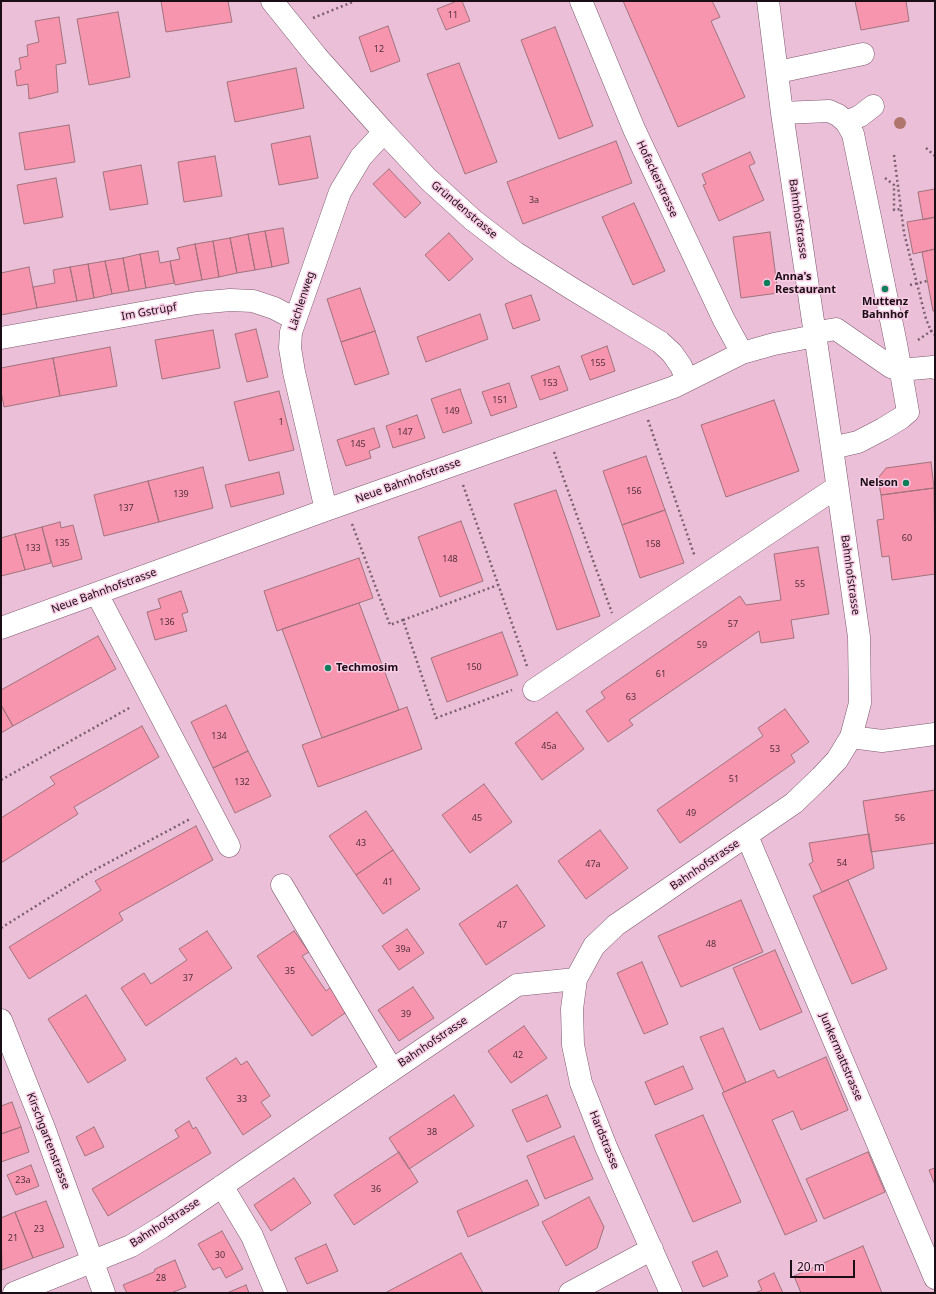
<!DOCTYPE html>
<html>
<head>
<meta charset="utf-8">
<style>
	body { margin:0 }
	#map { position:relative; width:936px; height:1294px; overflow:hidden; background:#eabfd7; font-family:"Noto Sans",sans-serif }
	canvas { display:block }
	.frame { position:absolute; inset:0; border:2px solid #1b0d15; pointer-events:none }
	.scale { position:absolute; left:790px; top:1260px; width:65px; height:18px; box-sizing:border-box; border:2px solid #1b0d15; border-top:0; padding-left:5px; font-size:12px; line-height:14px; white-space:nowrap; color:#1b0d15; -webkit-text-stroke:3px #f8cce4; paint-order:stroke }
</style>
</head>
<body>
<div id="map">
<canvas width="936" height="1294"></canvas>
<div class="frame"></div>
<div class="scale">20 m</div>
</div>
<script>
const context = document.querySelector('canvas').getContext('2d');
context.lineJoin = 'round';
function fill(path, color) {
  context.fillStyle = color;
  context.fill(path, 'evenodd');
}
function poly(rows) {
  const path = new Path2D();
  for (const r of rows) {
    path.moveTo(r[0], r[1]);
    for (let i = 2; i < r.length; i += 2) path.lineTo(r[i], r[i + 1]);
  }
  return path;
}
function stroke(path, color, width, dash) {
  context.strokeStyle = color;
  context.lineWidth = width;
  context.lineCap = dash ? 'butt' : 'round';
  context.setLineDash(dash || []);
  context.stroke(path);
}
function label(font, color, halo, rows, align = 'center') {
  context.font = font + ' "Noto Sans",sans-serif';
  context.lineWidth = 3;
  context.setLineDash([]);
  context.textBaseline = 'middle';
  context.strokeStyle = halo;
  context.fillStyle = color;
  for (const [text, x, y, turn = 0] of rows) {
    context.save();
    context.translate(x, y);
    context.rotate((+turn || 0) * Math.PI / 180);
    context.textAlign = isNaN(turn) ? turn : align;
    if (halo) context.strokeText(text, 0, 0);
    context.fillText(text, 0, 0);
    context.restore();
  }
}
const building = poly([
	[161,1,228,1,232,22,166,32,161,1],
	[457,1,462,1,470,21,446,30,437,9,457,1],
	[623,1,712,1,720,17,711,21,745,97,678,127,623,1],
	[855,1,906,1,909,21,861,30,855,1],
	[118,12,130,77,89,85,77,19,118,12],
	[59,17,66,63,56,65,58,92,29,99,28,84,17,86,15,71,21,69,19,58,28,56,27,45,39,42,35,21,59,17],
	[388,26,400,61,371,72,359,37,388,26],
	[555,27,593,126,559,139,521,40,555,27],
	[459,63,497,162,465,174,427,74,459,63],
	[296,68,304,108,235,122,227,82,296,68],
	[69,125,75,162,25,170,19,133,69,125],
	[310,136,318,178,279,185,271,144,310,136],
	[616,141,632,183,523,224,507,182,616,141],
	[750,152,755,163,749,166,764,200,719,221,703,185,706,184,702,174,750,152],
	[215,156,222,196,184,202,178,162,215,156],
	[141,165,148,204,110,210,103,172,141,165],
	[389,169,421,203,405,218,373,184,389,169],
	[56,178,63,217,24,224,17,185,56,178],
	[935,189,935,217,923,220,918,192,935,189],
	[634,203,665,271,633,285,602,217,634,203],
	[935,217,935,249,913,254,907,222,935,217],
	[283,228,289,263,272,267,265,231,283,228],
	[265,231,272,267,255,270,248,234,265,231],
	[770,232,778,293,741,298,733,237,770,232],
	[449,233,473,259,449,281,425,255,449,233],
	[248,234,255,270,237,273,230,238,248,234],
	[230,238,237,273,219,277,213,241,230,238],
	[213,241,219,277,202,280,195,244,213,241],
	[195,244,202,280,175,285,170,261,180,259,177,248,195,244],
	[935,249,935,311,933,311,922,252,935,249],
	[158,251,160,263,170,261,174,283,146,288,140,254,158,251],
	[140,254,146,288,129,291,123,258,140,254],
	[123,258,129,291,112,294,105,261,123,258],
	[105,261,112,294,94,298,88,264,105,261],
	[88,264,94,298,77,301,70,267,88,264],
	[29,267,37,308,1,315,1,273,29,267],
	[70,267,77,301,37,308,33,287,55,283,53,270,70,267],
	[360,288,375,331,341,342,327,299,360,288],
	[531,295,540,320,513,329,505,304,531,295],
	[480,314,488,339,426,362,417,337,480,314],
	[256,329,268,377,247,382,235,334,256,329],
	[213,330,220,368,162,379,155,340,213,330],
	[375,331,389,374,355,385,341,342,375,331],
	[607,346,615,371,590,380,581,356,607,346],
	[110,347,117,386,60,396,53,358,110,347],
	[53,358,60,396,4,407,1,391,1,368,53,358],
	[559,366,568,390,540,400,531,376,559,366],
	[509,383,517,407,491,416,482,392,509,383],
	[460,389,472,423,443,433,431,399,460,389],
	[279,391,294,450,249,461,234,402,279,391],
	[774,400,799,471,726,497,701,425,774,400],
	[417,415,425,438,393,448,386,426,417,415],
	[374,428,380,447,369,451,371,458,346,466,337,440,374,428],
	[646,456,665,510,622,525,603,471,646,456],
	[931,462,934,488,881,495,878,478,886,468,931,462],
	[203,467,213,508,159,522,148,481,203,467],
	[279,472,284,494,231,507,225,485,279,472],
	[148,481,159,522,104,536,94,495,148,481],
	[934,488,935,574,892,580,889,556,882,557,877,520,884,519,881,495,934,488],
	[556,490,600,616,557,630,514,504,556,490],
	[665,510,684,563,640,578,622,525,665,510],
	[461,521,483,581,440,597,418,537,461,521],
	[60,522,61,528,73,525,82,559,53,567,42,527,60,522],
	[42,527,51,563,25,570,15,534,42,527],
	[15,534,25,570,1,576,1,538,15,534],
	[818,547,829,614,791,620,794,638,761,643,759,631,629,720,633,725,608,742,586,711,605,698,601,692,740,596,746,605,781,600,774,554,818,547],
	[359,558,373,598,277,631,264,591,359,558],
	[181,591,188,612,182,614,187,631,155,640,147,612,161,608,158,599,181,591],
	[359,603,399,710,322,738,282,629,359,603],
	[502,632,518,675,447,702,431,658,502,632],
	[98,636,116,669,13,726,1,705,1,690,98,636],
	[1,705,13,726,1,733,1,705],
	[226,705,248,751,213,768,191,722,226,705],
	[407,707,422,749,318,787,302,745,407,707],
	[785,709,809,742,791,755,795,762,680,843,657,810,763,736,758,728,785,709],
	[557,712,584,749,542,780,515,743,557,712],
	[142,726,159,757,74,807,78,814,1,863,1,818,55,784,50,777,142,726],
	[248,751,271,796,235,813,213,768,248,751],
	[484,784,512,822,470,853,442,815,484,784],
	[935,790,935,843,871,852,863,801,935,790],
	[366,811,393,850,356,875,329,836,366,811],
	[196,826,213,860,119,913,123,920,29,979,9,947,101,890,95,881,196,826],
	[600,830,628,868,586,899,558,861,600,830],
	[869,834,874,868,822,892,809,864,813,862,809,843,869,834],
	[393,850,420,889,383,914,356,875,393,850],
	[848,880,887,969,852,984,813,896,848,880],
	[517,885,545,926,486,965,459,924,517,885],
	[741,900,763,952,681,987,658,936,741,900],
	[407,929,424,953,399,970,382,946,407,929],
	[207,931,232,968,146,1026,121,988,144,973,151,984,187,960,179,949,207,931],
	[294,931,309,952,302,956,326,991,331,987,348,1011,312,1036,257,956,294,931],
	[775,950,802,1012,760,1030,733,968,775,950],
	[642,962,668,1024,644,1034,617,973,642,962],
	[413,987,434,1018,399,1041,378,1010,413,987],
	[86,995,126,1060,88,1083,48,1019,86,995],
	[524,1026,547,1058,511,1083,488,1051,524,1026],
	[723,1028,746,1082,724,1092,700,1037,723,1028],
	[826,1057,848,1110,801,1130,793,1111,772,1120,817,1221,785,1235,722,1093,774,1070,778,1078,826,1057],
	[236,1058,241,1065,247,1061,270,1096,261,1102,271,1116,243,1135,206,1078,236,1058],
	[683,1066,693,1089,655,1105,645,1082,683,1066],
	[454,1095,474,1126,409,1169,389,1138,454,1095],
	[547,1095,561,1127,527,1142,512,1110,547,1095],
	[12,1102,21,1127,1,1134,1,1106,12,1102],
	[703,1115,741,1202,693,1222,655,1135,703,1115],
	[189,1121,193,1129,196,1127,211,1153,108,1216,92,1189,179,1137,175,1130,189,1121],
	[21,1127,29,1152,1,1162,1,1134,21,1127],
	[94,1127,104,1147,85,1156,76,1137,94,1127],
	[574,1136,593,1179,545,1199,527,1156,574,1136],
	[399,1152,418,1182,354,1225,334,1195,399,1152],
	[868,1152,885,1192,824,1219,806,1179,868,1152],
	[31,1165,39,1186,16,1195,7,1175,31,1165],
	[935,1168,935,1185,929,1170,935,1168],
	[294,1178,311,1203,271,1231,254,1205,294,1178],
	[527,1180,539,1205,468,1237,457,1211,527,1180],
	[589,1197,604,1227,597,1248,566,1266,542,1222,589,1197],
	[46,1201,64,1247,33,1258,15,1212,46,1201],
	[15,1212,33,1258,2,1270,1,1218,15,1212],
	[222,1231,243,1269,226,1278,220,1267,213,1270,198,1244,222,1231],
	[326,1244,338,1271,307,1284,295,1258,326,1244],
	[863,1246,882,1293,801,1293,794,1276,863,1246],
	[717,1251,728,1276,703,1287,692,1262,717,1251],
	[461,1253,483,1293,385,1293,461,1253],
	[175,1260,186,1287,171,1293,127,1293,123,1285,154,1272,155,1269,175,1260],
	[774,1273,783,1293,755,1293,762,1290,758,1281,774,1273],
	[246,1285,249,1293,227,1293,246,1285]
]);
fill(building, '#f895ae');
stroke(building, '#a0737d', 1);
const minor = poly([
	[272,1,317,57,384,132,428,179,473,220,516,253,571,288,660,342,672,353,681,366,687,380],
	[581,1,634,129,724,320,742,353],
	[778,72,863,54],
	[782,113,829,111,838,115,846,122,853,134,896,344,908,412,901,418,883,429,858,442,832,448],
	[846,122,860,116,873,106],
	[1,338,197,303,230,300,253,301,274,308,295,319],
	[326,510,294,372,290,348,291,332,340,192,361,157,384,132],
	[97,594,229,846],
	[1,628,326,510,674,387,742,353,774,344,815,336,824,331,836,329,891,367,900,370,933,367,935,368],
	[534,690,837,487],
	[851,737,882,741,935,734],
	[747,836,935,1278],
	[282,885,392,1070],
	[1,1020,44,1128,104,1293],
	[222,1186,252,1236,276,1293],
	[14,1293,131,1246,162,1227,517,985,576,979],
	[570,1293,652,1249],
	[671,1293,606,1147,581,1083,573,1045,572,1009,576,979,594,946,616,925,794,803,821,777,837,760,851,737,860,703,859,637,832,448,782,113,768,1]
]);
stroke(minor, '#7f596f', 23);
stroke(poly([
	[313,18,355,1],
	[926,148,935,156],
	[894,155,904,233,926,319,931,331,935,330],
	[885,178,894,185,894,210,901,209],
	[910,285,927,281],
	[918,340,931,331,935,335],
	[648,420,695,557],
	[554,452,612,613],
	[463,485,528,669],
	[352,524,390,625,403,620,436,718,512,690],
	[403,620,498,585],
	[1,780,131,707],
	[1,928,87,874,190,819]
]), '#7b5f6f', 2.5, [2, 3]);
stroke(minor, '#fff', 22);
context.fillStyle = '#b0756d';
for (const [x, y] of [
	[900,123]
]) {
  context.beginPath();
  context.arc(x, y, 6, 0, 2 * Math.PI);
  context.fill();
}
for (const [x, y, r, color] of [
	[767,283,4,"#0e7d59"],
	[885,289,4,"#0e7d59"],
	[906,483,4,"#0e7d59"],
	[328,668,4,"#0e7d59"]
]) {
  const dot = new Path2D();
  dot.arc(x, y, r, 0, 2 * Math.PI);
  context.fillStyle = color;
  context.fill(dot);
  stroke(dot, '#f8cce4', 1.5);
}
label('9px', '#522f3b', null, [
	["11",453,15],
	["12",379,49],
	["3a",534,200],
	["155",598,363],
	["153",550,383],
	["151",500,400],
	["149",452,411],
	["1",281,422],
	["147",405,432],
	["145",358,444],
	["156",634,491],
	["139",181,494],
	["137",126,508],
	["60",907,538],
	["135",62,543],
	["158",653,544],
	["133",33,548],
	["148",450,559],
	["55",800,584],
	["136",167,622],
	["57",733,624],
	["59",702,645],
	["150",474,667],
	["61",661,674],
	["63",631,697],
	["134",219,736],
	["45a",549,746],
	["53",775,749],
	["51",734,779],
	["132",242,782],
	["49",691,813],
	["45",477,818],
	["56",900,818],
	["43",361,843],
	["54",842,863],
	["47a",593,864],
	["41",388,882],
	["47",502,925],
	["48",711,944],
	["39a",403,949],
	["35",290,971],
	["37",188,978],
	["39",406,1014],
	["42",518,1055],
	["33",242,1099],
	["38",432,1132],
	["23a",23,1180],
	["36",376,1189],
	["23",39,1229],
	["21",13,1238],
	["30",220,1255],
	["28",161,1278]
]);
label('11px', '#1b0d15', '#f8cce4', [
	["Hofackerstrasse",657,179,65],
	["Gründenstrasse",464,210,40],
	["Bahnhofstrasse",798,219,82],
	["Lächlenweg",302,301,-72],
	["Im Gstrüpf",149,312,-10],
	["Neue Bahnhofstrasse",408,481,-20],
	["Bahnhofstrasse",850,575,82],
	["Neue Bahnhofstrasse",104,591,-20],
	["Bahnhofstrasse",705,865,-34],
	["Bahnhofstrasse",433,1042,-34],
	["Junkermattstrasse",841,1057,67],
	["Hardstrasse",604,1140,68],
	["Kirschgartenstrasse",48,1141,69],
	["Bahnhofstrasse",165,1223,-33]
]);
label('bold 11px', '#1b0d15', '#f8cce4', [
	["Anna's",775,277],
	["Restaurant",775,290],
	["Muttenz",885,302,"center"],
	["Bahnhof",885,315,"center"],
	["Nelson",898,483,"right"],
	["Techmosim",336,668]
], 'left');
</script>
</body>
</html>
